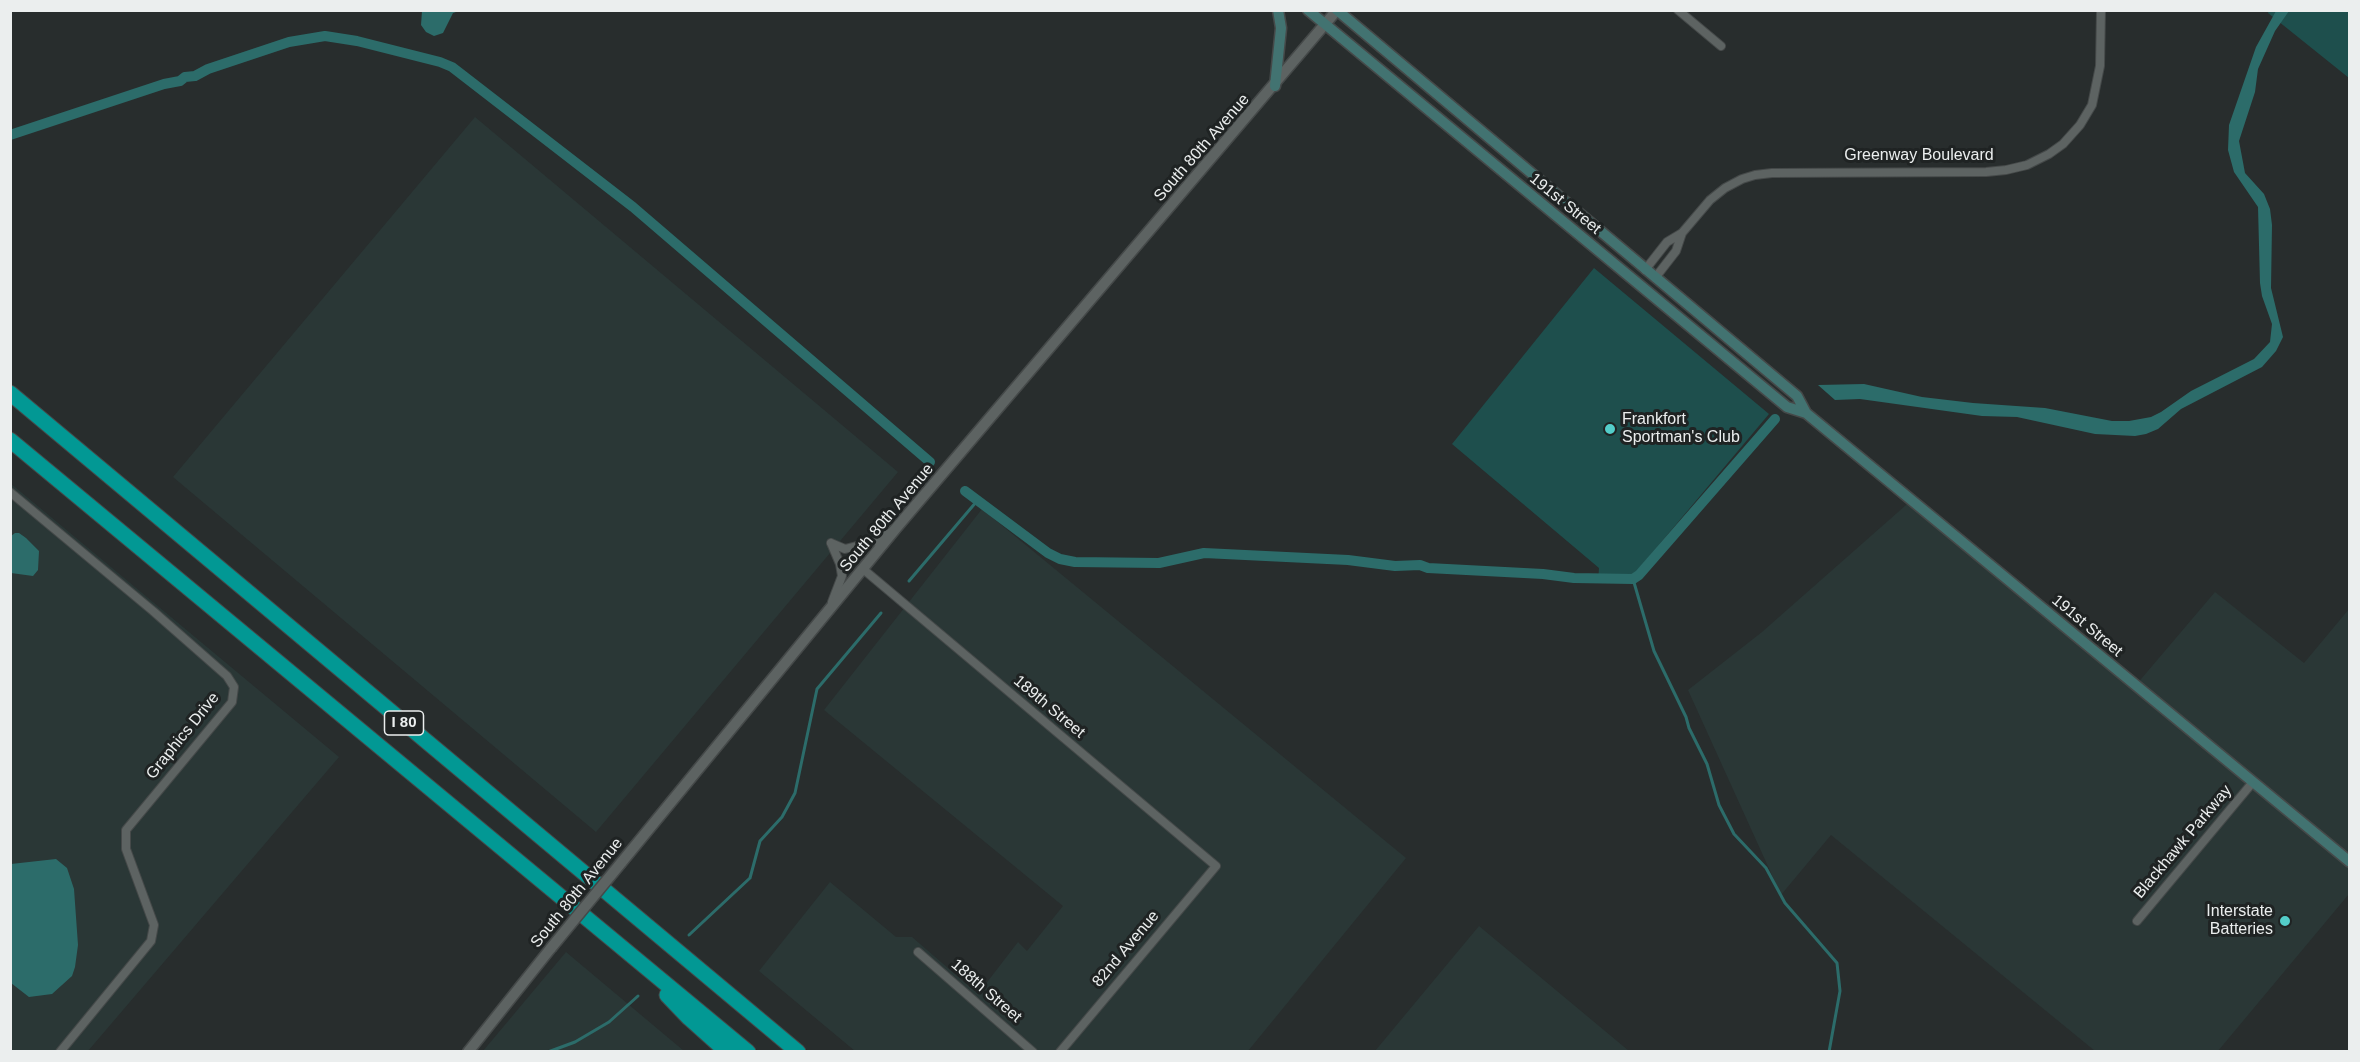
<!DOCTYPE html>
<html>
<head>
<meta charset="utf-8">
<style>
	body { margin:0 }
	#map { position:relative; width:2360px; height:1062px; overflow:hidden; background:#282d2d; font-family:Helvetica,sans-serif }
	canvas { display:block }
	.frame { position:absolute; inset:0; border:12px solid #ebeeee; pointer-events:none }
</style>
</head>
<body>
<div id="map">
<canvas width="2360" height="1062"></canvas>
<div class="frame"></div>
</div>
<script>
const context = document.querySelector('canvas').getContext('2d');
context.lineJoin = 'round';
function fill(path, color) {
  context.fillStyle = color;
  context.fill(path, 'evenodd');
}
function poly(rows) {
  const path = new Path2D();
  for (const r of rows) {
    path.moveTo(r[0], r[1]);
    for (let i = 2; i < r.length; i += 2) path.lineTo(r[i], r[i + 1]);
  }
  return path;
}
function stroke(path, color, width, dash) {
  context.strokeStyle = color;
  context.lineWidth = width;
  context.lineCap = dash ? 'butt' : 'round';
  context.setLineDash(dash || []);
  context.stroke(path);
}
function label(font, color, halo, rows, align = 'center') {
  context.font = font + ' Helvetica,sans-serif';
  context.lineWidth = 6;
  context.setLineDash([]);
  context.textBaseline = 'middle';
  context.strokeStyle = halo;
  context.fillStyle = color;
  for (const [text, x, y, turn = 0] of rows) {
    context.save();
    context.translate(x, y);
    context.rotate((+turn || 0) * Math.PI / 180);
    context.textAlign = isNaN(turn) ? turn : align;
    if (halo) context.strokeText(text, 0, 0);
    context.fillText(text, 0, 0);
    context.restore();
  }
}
fill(poly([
	[475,117,898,472,596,832,173,477],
	[10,483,339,757,88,1051,11,1051],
	[1914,498,2136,685,2215,592,2304,663,2349,609,2349,894,2218,1051,2095,1051,1831,835,1781,895,1688,690,1762,632],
	[982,509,1406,858,1248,1051,855,1051,759,971,830,882,896,937,912,937,978,994,1018,942,1027,951,1063,906,824,710],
	[1479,926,1629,1051,1375,1051],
	[566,952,684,1051,483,1051]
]), '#2a3736');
fill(poly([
	[2269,10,2349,11,2349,78,2268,13],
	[1594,268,1769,414,1636,572,1617,583,1598,582,1599,568,1452,444]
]), '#1e4f4d');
fill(poly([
	[422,11,422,10,459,11,453,13,443,33,434,36,426,32,421,25],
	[2276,11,2289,11,2275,31,2258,69,2255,92,2239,141,2245,173,2264,194,2270,209,2272,225,2271,288,2283,337,2276,351,2262,367,2181,409,2158,429,2146,434,2135,436,2095,434,2017,417,1982,416,1860,399,1835,400,1818,385,1864,384,1922,397,1973,403,2045,408,2112,421,2129,421,2151,417,2161,412,2191,391,2254,359,2270,342,2272,324,2262,296,2260,283,2258,207,2234,172,2228,150,2229,125,2256,47],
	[15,533,19,533,26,538,39,551,38,570,33,576,11,573,11,536],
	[56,859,67,868,74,889,78,945,75,967,72,976,52,994,29,997,11,983,11,864]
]), '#2c6c6a');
stroke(poly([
	[1633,579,1654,651,1686,717,1689,728,1707,764,1719,805,1734,834,1766,868,1785,903,1837,963,1840,991,1829,1052],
	[909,581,977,501],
	[689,935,750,878,760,841,782,817,795,793,817,689,881,613],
	[548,1052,575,1042,609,1022,638,996]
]), '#2c6c6a', 3);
stroke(poly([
	[10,135,164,84,180,81,185,77,195,76,208,69,289,42,325,36,357,41,440,62,452,67,633,207,930,462],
	[965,491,1048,553,1060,559,1075,562,1159,563,1204,553,1348,560,1395,566,1420,565,1428,568,1543,574,1574,578,1633,579,1639,575,1775,419]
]), '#2c6c6a', 10);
const minor = poly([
	[1678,10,1721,46],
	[1682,233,1710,200,1725,188,1742,179,1755,175,1772,173,1986,172,2006,170,2027,165,2049,154,2063,144,2080,125,2092,105,2100,66,2101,10],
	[1645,270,1667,242,1682,233,1676,251,1655,278],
	[10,492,153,611,227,676,234,687,232,702,126,830,126,849,154,925,151,941,60,1052],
	[831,543,840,564,842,576,832,602],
	[831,543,845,549,876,541,889,533],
	[863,569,1216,866,1060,1052],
	[2137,921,2253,782],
	[918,952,1033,1052]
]);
const tertiary = poly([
	[621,863,897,527,1337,10],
	[468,1052,551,948]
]);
const secondary = poly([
	[1308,10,1787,407,1806,413,2350,862],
	[1337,10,1797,396,1806,413],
	[1275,86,1281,28,1278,10]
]);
const motorway = poly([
	[10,393,798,1052],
	[10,440,748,1052],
	[667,995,689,1018,727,1052]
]);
stroke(minor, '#454949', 10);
stroke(tertiary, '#454949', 13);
stroke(secondary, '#454949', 13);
stroke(motorway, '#454949', 17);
stroke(minor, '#5d6362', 8);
stroke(tertiary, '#5d6362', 10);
stroke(secondary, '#427371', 10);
stroke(motorway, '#029894', 15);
const tertiaryBridge = poly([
	[551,948,621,863]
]);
stroke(tertiaryBridge, '#454949', 13, []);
stroke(tertiaryBridge, '#5d6362', 10);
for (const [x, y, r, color] of [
	[1610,429,6,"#53cdc9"],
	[2285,921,6,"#53cdc9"]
]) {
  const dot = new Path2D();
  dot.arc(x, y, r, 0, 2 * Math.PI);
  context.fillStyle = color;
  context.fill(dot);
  stroke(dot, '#1f2323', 2);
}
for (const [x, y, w] of [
	[404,723,39]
]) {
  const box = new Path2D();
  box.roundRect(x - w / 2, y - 12, w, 24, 4.5);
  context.fillStyle = '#1f2323';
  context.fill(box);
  stroke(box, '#ebeeee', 1.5);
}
label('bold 15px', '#ebeeee', null, [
	["I 80",404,723]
]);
label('16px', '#ebeeee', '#1f2323', [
	["South 80th Avenue",1202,148,-49],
	["Greenway Boulevard",1919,156],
	["191st Street",1565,204,39],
	["South 80th Avenue",887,518,-50],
	["191st Street",2087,626,40],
	["189th Street",1049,707,40],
	["Graphics Drive",183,736,-51],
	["Blackhawk Parkway",2183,842,-50],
	["South 80th Avenue",577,893,-51],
	["82nd Avenue",1126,949,-50],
	["188th Street",986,991,41]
]);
label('16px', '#ebeeee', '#1f2323', [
	["Frankfort",1622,420],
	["Sportman's Club",1622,438],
	["Interstate",2273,912,"right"],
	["Batteries",2273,930,"right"]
], 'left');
</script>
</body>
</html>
